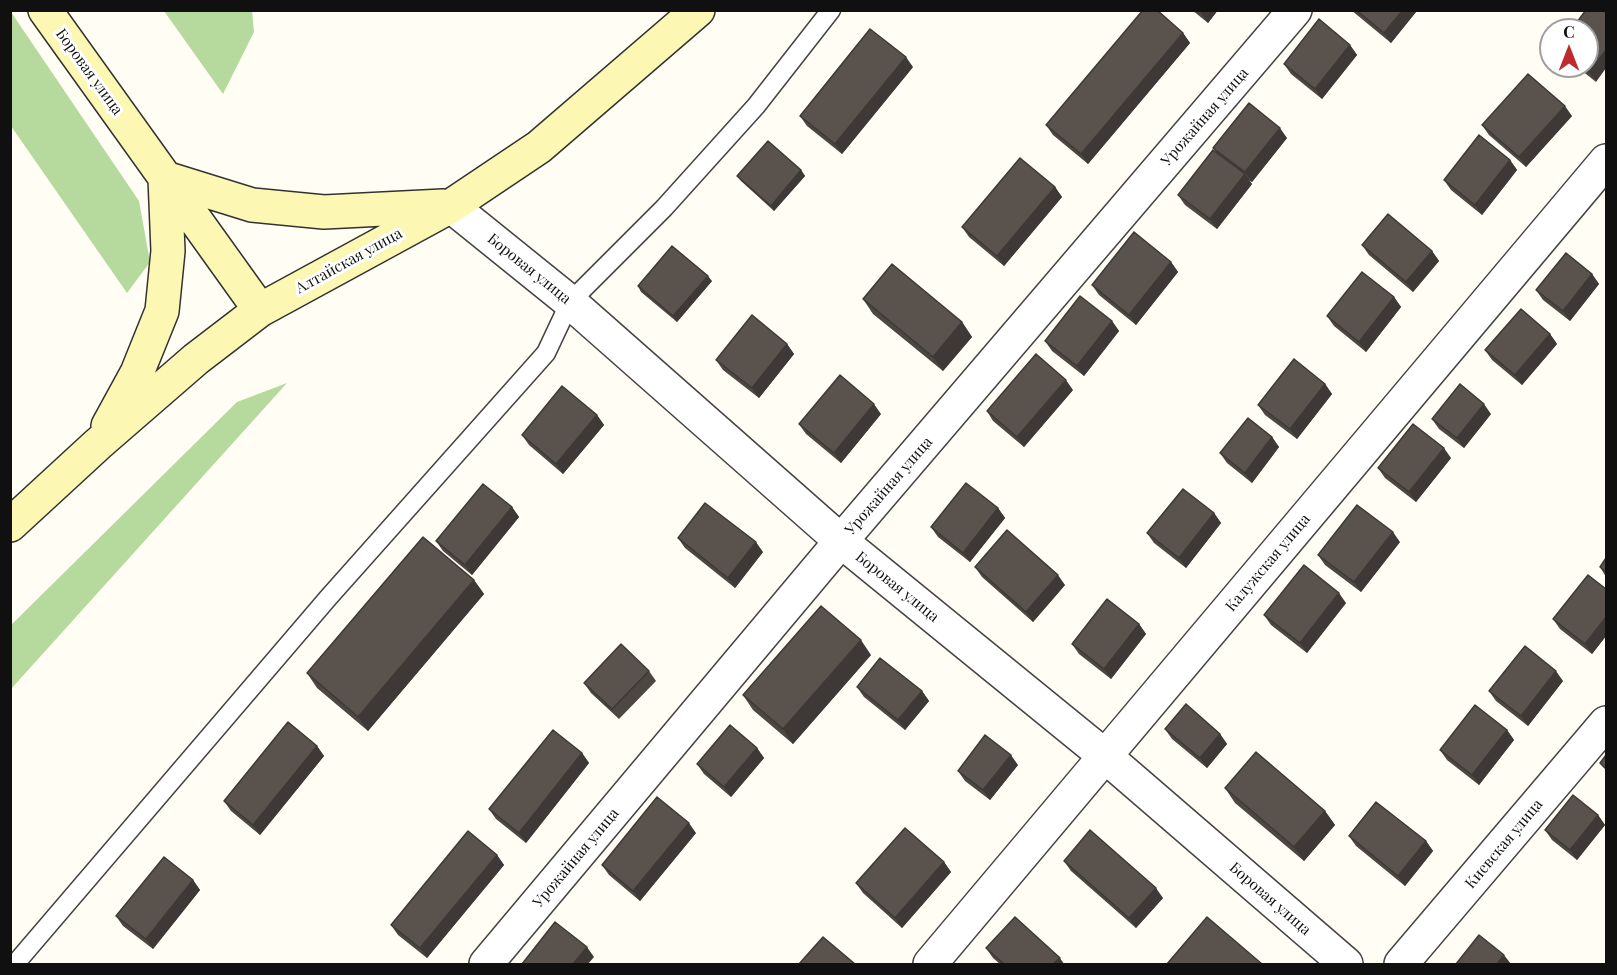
<!DOCTYPE html>
<html>
<head>
<meta charset="utf-8">
<style>
	body { margin:0 }
	#map { position:relative; width:1617px; height:975px; overflow:hidden; background:#fffdf4; font-family:"Playfair Display",serif }
	canvas { display:block }
	.frame { position:absolute; inset:0; border:12px solid #101010; pointer-events:none }
	.north { position:absolute; left:1539px; top:18px; width:60px; height:60px; box-sizing:border-box; background:#fff; border:2px solid #9f9f9f; border-radius:50%; rotate:0deg; font-size:16px; font-weight:700; line-height:24px; text-align:center; color:#101010 }
	.north::after { content:''; display:block; margin:auto; width:21px; height:27px; background:#bd2b2c; clip-path:polygon(50% 0,100% 100%,50% 72%,0 100%) }
</style>
</head>
<body>
<div id="map">
<canvas width="1617" height="975"></canvas>
<div class="frame"></div>
<div class="north">С</div>
</div>
<script>
const context = document.querySelector('canvas').getContext('2d');
context.lineJoin = 'round';
function fill(path, color) {
  context.fillStyle = color;
  context.fill(path, 'evenodd');
}
function poly(rows) {
  const path = new Path2D();
  for (const r of rows) {
    path.moveTo(r[0], r[1]);
    for (let i = 2; i < r.length; i += 2) path.lineTo(r[i], r[i + 1]);
  }
  return path;
}
function stroke(path, color, width, dash) {
  context.strokeStyle = color;
  context.lineWidth = width;
  context.lineCap = dash ? 'butt' : 'round';
  context.setLineDash(dash || []);
  context.stroke(path);
}
function label(font, color, halo, rows, align = 'center') {
  context.font = font + ' "Playfair Display",serif';
  context.lineWidth = 6;
  context.setLineDash([]);
  context.textBaseline = 'middle';
  context.strokeStyle = halo;
  context.fillStyle = color;
  for (const [text, x, y, turn = 0] of rows) {
    context.save();
    context.translate(x, y);
    context.rotate((+turn || 0) * Math.PI / 180);
    context.textAlign = isNaN(turn) ? turn : align;
    if (halo) context.strokeText(text, 0, 0);
    context.fillText(text, 0, 0);
    context.restore();
  }
}
fill(poly([
	[164,11,252,11,254,32,223,94],
	[11,12,139,201,150,262,127,293,11,126],
	[287,383,11,689,11,625,237,402]
]), '#b6d99d');
const lane = poly([
	[15,964,328,598,546,353,570,302,664,208,756,106,831,10]
]);
const street = poly([
	[451,206,570,302,841,541,1105,756,1346,964],
	[486,964,841,541,1295,10],
	[930,964,1606,161],
	[1401,964,1606,723]
]);
const secondary = poly([
	[45,10,260,310],
	[108,426,137,373,162,311,168,251,165,178,252,205,324,212,443,206],
	[10,525,98,444,196,359,260,310,451,206,539,147,698,10]
]);
stroke(lane, '#434343', 21);
stroke(street, '#434343', 36);
stroke(secondary, '#323232', 36);
stroke(lane, '#fff', 18);
stroke(street, '#fff', 33);
stroke(secondary, '#fcf7b2', 33);
fill(poly([
	[1192,10,1218,10,1208,23],
	[1351,10,1415,10,1416,12,1391,43],
	[1183,33,1190,43,1088,164,1053,135,1046,125],
	[1350,45,1357,55,1322,99,1291,74,1284,64],
	[1576,66,1587,66,1596,82],
	[913,67,842,154,807,126,800,116],
	[1572,116,1526,167,1489,135,1482,125],
	[1287,138,1252,182,1248,180,1252,184,1217,229,1185,205,1178,195,1217,153,1213,148],
	[1510,160,1517,170,1482,215,1451,190,1444,180],
	[801,170,805,176,774,211,741,181,737,176],
	[1055,187,1062,197,1004,266,969,237,962,227],
	[1362,245,1432,251,1439,261,1413,292,1369,255],
	[1171,262,1178,272,1136,325,1099,295,1092,285],
	[1592,274,1599,284,1570,321,1543,300,1536,290],
	[712,281,677,322,641,292,638,286],
	[1394,297,1401,307,1366,352,1334,326,1327,316],
	[863,299,962,322,972,337,943,371,873,314],
	[1112,321,1119,331,1084,376,1052,351,1045,341],
	[1550,334,1557,344,1522,385,1492,360,1485,350],
	[787,344,794,354,759,398,723,370,716,360],
	[1325,384,1332,394,1297,439,1265,415,1258,405],
	[1073,390,1024,447,993,421,987,411],
	[881,414,841,463,806,434,799,424],
	[1491,414,1464,448,1439,429,1432,419],
	[597,415,604,425,563,474,529,445,522,435],
	[1272,437,1279,447,1252,483,1227,463,1220,453],
	[1451,458,1416,502,1385,478,1378,468],
	[512,507,519,517,472,575,443,551,436,541],
	[998,508,1005,518,970,562,938,537,931,527],
	[1214,513,1221,523,1186,568,1154,543,1147,533],
	[678,538,763,552,735,588,685,548],
	[1400,542,1361,592,1325,565,1318,555],
	[1606,558,1606,577,1600,567],
	[975,567,1065,585,1033,622,982,577],
	[474,580,484,594,368,731,317,688,307,673],
	[1606,589,1606,636,1592,654,1560,629,1553,619],
	[1346,603,1307,653,1271,625,1264,615],
	[1139,624,1146,634,1111,679,1079,654,1072,644],
	[871,655,793,744,753,710,743,695],
	[649,671,656,681,619,719,591,693,584,683],
	[1563,681,1528,726,1496,701,1489,691],
	[857,687,922,691,929,701,905,730,864,697],
	[1165,729,1220,734,1227,744,1207,768,1172,739],
	[1507,730,1514,740,1479,785,1447,760,1440,750],
	[317,746,324,756,260,835,231,811,224,801],
	[757,748,764,758,731,797,704,774,697,764],
	[582,753,589,763,526,843,496,819,489,809],
	[1018,765,990,800,965,781,958,771],
	[1225,788,1325,811,1335,825,1304,861,1235,803],
	[1598,815,1605,825,1577,860,1552,840,1545,830],
	[696,833,640,901,609,875,602,865],
	[1349,836,1426,841,1433,851,1405,886,1356,846],
	[497,855,504,865,427,958,398,935,391,925],
	[1064,861,1163,898,1136,928,1071,871],
	[944,862,951,872,902,928,863,893,856,883],
	[193,880,200,890,153,949,123,926,116,916],
	[986,948,1064,964,1000,964,993,958]
]), '#4d4742');
fill(poly([
	[1203,10,1218,10,1208,23,1201,13],
	[1403,10,1415,10,1416,12,1391,43,1384,33],
	[1183,33,1190,43,1088,164,1081,154],
	[1350,45,1357,55,1322,99,1315,89],
	[1606,50,1606,68,1596,82,1589,72],
	[906,57,913,67,842,154,835,144],
	[1565,106,1572,116,1526,167,1519,157],
	[1280,128,1287,138,1252,182,1245,172],
	[1510,160,1517,170,1482,215,1475,205],
	[801,170,805,176,774,211,771,206],
	[1245,174,1252,184,1217,229,1210,219],
	[1055,187,1062,197,1004,266,997,256],
	[1432,251,1439,261,1413,292,1406,282],
	[1171,262,1178,272,1136,325,1129,315],
	[1592,274,1599,284,1570,321,1563,311],
	[708,276,712,281,677,322,673,316],
	[1394,297,1401,307,1366,352,1359,342],
	[1112,321,1119,331,1084,376,1077,366],
	[962,322,972,337,943,371,933,357],
	[1550,334,1557,344,1522,385,1515,375],
	[787,344,794,354,759,398,752,388],
	[1066,380,1073,390,1024,447,1017,437],
	[1325,384,1332,394,1297,439,1290,429],
	[874,404,881,414,841,463,834,453],
	[1484,404,1491,414,1464,448,1457,438],
	[597,415,604,425,563,474,556,464],
	[1272,437,1279,447,1252,483,1245,473],
	[1444,448,1451,458,1416,502,1409,492],
	[512,507,519,517,472,575,465,565],
	[998,508,1005,518,970,562,963,553],
	[1214,513,1221,523,1186,568,1179,558],
	[1393,532,1400,542,1361,592,1354,582],
	[756,542,763,552,735,588,728,578],
	[1058,575,1065,585,1033,622,1026,612],
	[474,580,484,594,368,731,358,717],
	[1339,593,1346,603,1307,653,1300,643],
	[1606,617,1606,636,1592,654,1585,644],
	[1139,624,1146,634,1111,679,1104,669],
	[861,640,871,655,793,744,783,729],
	[1556,671,1563,681,1528,726,1521,716],
	[922,691,929,701,905,730,898,720],
	[1507,730,1514,740,1479,785,1472,775],
	[1220,734,1227,744,1207,768,1200,758],
	[317,746,324,756,260,835,253,825],
	[757,748,764,758,731,797,724,787],
	[582,753,589,763,526,843,519,833],
	[1011,755,1018,765,990,800,983,790],
	[1325,811,1335,825,1304,861,1294,847],
	[1598,815,1605,825,1577,860,1570,850],
	[689,823,696,833,640,901,633,891],
	[1426,841,1433,851,1405,886,1398,876],
	[497,855,504,865,427,958,420,948],
	[944,862,951,872,902,928,895,918],
	[193,880,200,890,153,949,146,939],
	[1156,888,1163,898,1136,928,1129,918],
	[587,947,594,957,588,964,573,964],
	[1504,955,1511,964,1497,964],
	[1060,958,1064,964,1053,964]
]), '#3e3936');
const building = poly([
	[1143,10,1157,10,1183,33,1081,154,1046,125,1143,10],
	[1356,10,1403,10,1384,33,1356,10],
	[1586,10,1603,10,1606,13,1606,50,1589,72,1582,66,1587,66,1587,30,1571,30,1586,10],
	[1319,19,1350,45,1315,89,1284,64,1319,19],
	[870,29,906,57,835,144,800,116,870,29],
	[1528,74,1565,106,1519,157,1482,125,1528,74],
	[1249,103,1280,128,1245,172,1213,148,1249,103],
	[1479,135,1510,160,1475,205,1444,180,1479,135],
	[768,141,801,170,771,206,737,176,768,141],
	[1213,150,1245,174,1210,219,1178,195,1213,150],
	[1020,158,1055,187,997,256,962,227,1020,158],
	[1388,214,1432,251,1406,282,1362,245,1388,214],
	[1134,232,1171,262,1129,315,1092,285,1134,232],
	[672,246,708,276,673,316,638,286,672,246],
	[1566,253,1592,274,1563,311,1536,290,1566,253],
	[892,264,962,322,933,357,863,299,892,264],
	[1362,272,1394,297,1359,342,1327,316,1362,272],
	[1080,296,1112,321,1077,366,1045,341,1080,296],
	[1521,309,1550,334,1515,375,1485,350,1521,309],
	[752,315,787,344,752,388,716,360,752,315],
	[1036,354,1066,380,1017,437,987,411,1036,354],
	[1294,359,1325,384,1290,429,1258,405,1294,359],
	[840,375,874,404,834,453,799,424,840,375],
	[1460,384,1484,404,1457,438,1432,419,1460,384],
	[562,386,597,415,556,464,522,435,562,386],
	[1248,418,1272,437,1245,473,1220,453,1248,418],
	[1413,424,1444,448,1409,492,1378,468,1413,424],
	[966,483,998,508,963,553,931,527,966,483],
	[483,484,512,507,465,565,436,541,483,484],
	[1183,489,1214,513,1179,558,1147,533,1183,489],
	[705,503,756,542,728,578,678,538,705,503],
	[1357,505,1393,532,1354,582,1318,555,1357,505],
	[1007,530,1058,575,1026,612,975,567,1007,530],
	[423,537,474,580,358,717,307,673,423,537],
	[1606,558,1606,572,1600,567,1606,558],
	[1304,565,1339,593,1300,643,1264,615,1304,565],
	[1588,575,1606,589,1606,617,1585,644,1553,619,1588,575],
	[1107,599,1139,624,1104,669,1072,644,1107,599],
	[821,606,861,640,783,729,743,695,821,606],
	[621,644,649,671,612,709,584,683,621,644],
	[1525,646,1556,671,1521,716,1489,691,1525,646],
	[880,658,922,691,898,720,857,687,880,658],
	[1186,704,1220,734,1200,758,1165,729,1186,704],
	[1475,705,1507,730,1472,775,1440,750,1475,705],
	[288,722,317,746,253,825,224,801,288,722],
	[730,725,757,748,724,787,697,764,730,725],
	[553,730,582,753,519,833,489,809,553,730],
	[985,735,1011,755,983,790,958,771,985,735],
	[1256,752,1325,811,1294,847,1225,788,1256,752],
	[1606,755,1606,769,1600,763,1606,755],
	[1573,795,1598,815,1570,850,1545,830,1573,795],
	[657,797,689,823,633,891,602,865,657,797],
	[1376,802,1426,841,1398,876,1349,836,1376,802],
	[905,828,944,862,895,918,856,883,905,828],
	[1090,830,1156,888,1129,918,1064,861,1090,830],
	[468,831,497,855,420,948,391,925,468,831],
	[164,857,193,880,146,939,116,916,164,857],
	[1015,917,1060,958,1053,964,1004,964,986,948,1015,917],
	[1207,917,1262,964,1167,964,1207,917],
	[555,922,587,947,573,964,522,964,555,922],
	[1479,935,1504,955,1497,964,1456,964,1479,935],
	[823,937,855,964,799,964,823,937]
]);
fill(building, '#59524d');
stroke(building, '#3e3936', 1.5);
label('15px', '#101010', '#fff', [
	["Боровая улица",89,72,54],
	["Урожайная улица",1205,117,-49],
	["Алтайская улица",349,261,-29],
	["Боровая улица",529,269,39],
	["Урожайная улица",889,486,-49],
	["Калужская улица",1268,563,-50],
	["Боровая улица",897,587,39],
	["Киевская улица",1504,844,-50],
	["Урожайная улица",576,858,-50],
	["Боровая улица",1270,899,41]
]);
</script>
</body>
</html>
